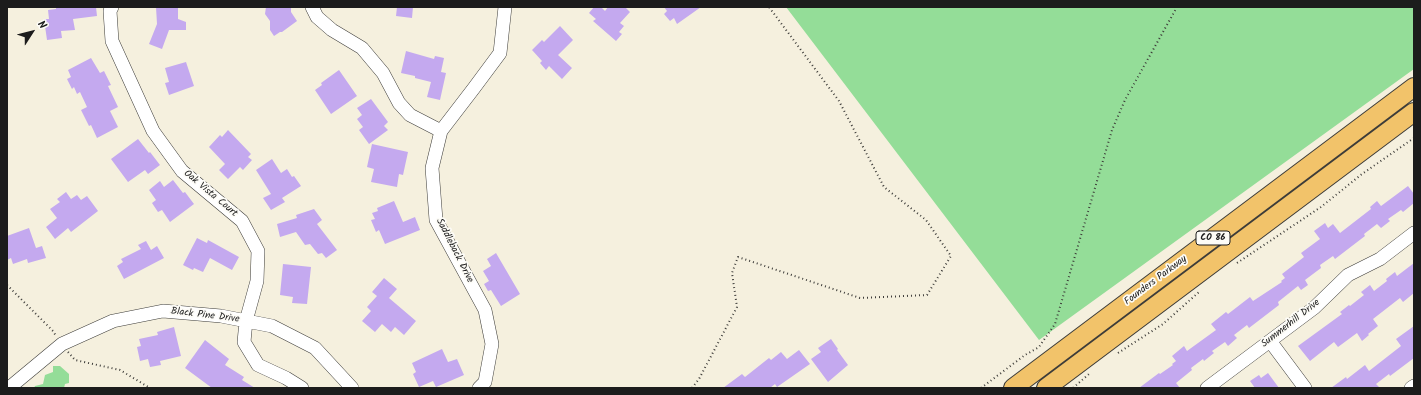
<!DOCTYPE html>
<html>
<head>
<meta charset="utf-8">
<style>
	body { margin:0 }
	#map { position:relative; width:1421px; height:395px; overflow:hidden; background:#f5f0de; font-family:Kalam,sans-serif }
	canvas { display:block }
	.frame { position:absolute; inset:0; border:8px solid #1c1c1c; pointer-events:none }
	.north { position:absolute; left:12px; top:12px; width:40px; height:40px; -webkit-text-stroke:3px #fdfcf7; paint-order:stroke; rotate:54deg; font-size:11px; font-weight:700; line-height:16px; text-align:center; color:#1c1c1c }
	.north::after { content:''; display:block; margin:auto; width:14px; height:18px; background:#1c1c1c; clip-path:polygon(50% 0,100% 100%,50% 72%,0 100%) }
</style>
</head>
<body>
<div id="map">
<canvas width="1421" height="395"></canvas>
<div class="frame"></div>
<div class="north">N</div>
</div>
<script>
const context = document.querySelector('canvas').getContext('2d');
context.lineJoin = 'round';
function fill(path, color) {
  context.fillStyle = color;
  context.fill(path, 'evenodd');
}
function poly(rows) {
  const path = new Path2D();
  for (const r of rows) {
    path.moveTo(r[0], r[1]);
    for (let i = 2; i < r.length; i += 2) path.lineTo(r[i], r[i + 1]);
  }
  return path;
}
function stroke(path, color, width, dash) {
  context.strokeStyle = color;
  context.lineWidth = width;
  context.lineCap = dash ? 'butt' : 'round';
  context.setLineDash(dash || []);
  context.stroke(path);
}
function label(font, color, halo, rows, align = 'center') {
  context.font = font + ' Kalam,sans-serif';
  context.lineWidth = 3.5;
  context.setLineDash([]);
  context.textBaseline = 'middle';
  context.strokeStyle = halo;
  context.fillStyle = color;
  for (const [text, x, y, turn = 0] of rows) {
    context.save();
    context.translate(x, y);
    context.rotate((+turn || 0) * Math.PI / 180);
    context.textAlign = isNaN(turn) ? turn : align;
    if (halo) context.strokeText(text, 0, 0);
    context.fillText(text, 0, 0);
    context.restore();
  }
}
fill(poly([
	[786,7,1414,7,1414,69,1039,340],
	[53,366,60,366,69,374,69,383,65,384,64,388,34,388,35,386,43,384,45,375,53,372]
]), '#94dd98');
fill(poly([
	[56,7,96,7,97,16,73,19,75,30,61,31,62,38,47,40,44,19,49,19,48,10,56,9],
	[156,7,178,7,178,19,186,22,186,30,169,30,162,49,149,44,157,24],
	[266,7,291,7,291,12,297,21,282,32,280,32,274,36,270,30,270,21,265,14],
	[397,7,413,7,412,18,396,16],
	[594,7,601,7,605,11,608,7,625,7,630,12,620,23,624,26,619,32,622,34,616,41,593,21,596,19,589,13],
	[664,7,701,7,677,24,674,18,670,21,664,14,667,11],
	[560,26,573,40,558,55,572,68,562,79,549,66,546,70,540,63,542,61,532,50,542,40,544,42],
	[406,51,434,59,435,56,444,58,441,72,446,73,440,100,427,97,431,82,415,78,415,76,401,73],
	[91,58,100,73,104,71,111,85,108,86,118,107,110,111,118,127,97,138,91,125,89,126,81,110,87,107,80,92,77,94,74,87,72,89,67,79,71,77,68,70],
	[186,62,194,86,169,95,165,83,169,82,165,68],
	[339,70,357,96,331,114,315,90,322,85,321,83],
	[371,99,388,122,384,126,388,130,369,144,359,130,363,127,357,119,362,115,357,108],
	[228,130,251,154,248,157,252,160,243,170,240,167,228,179,219,170,225,164,209,147,220,135,222,137],
	[138,139,149,153,150,152,160,165,148,174,145,170,128,182,111,159],
	[372,144,408,152,403,175,399,174,397,187,371,182,374,169,367,167],
	[272,159,281,173,287,169,292,177,294,176,301,186,282,198,285,202,271,210,263,198,271,194,256,170],
	[173,180,183,193,185,192,194,204,170,222,162,210,158,212,152,203,156,200,149,190,160,181,164,187],
	[1408,186,1414,194,1414,203,1403,212,1401,210,1388,219,1390,221,1381,228,1377,224,1364,234,1365,236,1335,259,1333,256,1320,265,1321,268,1305,280,1308,285,1301,290,1298,286,1278,302,1279,305,1249,328,1247,325,1234,335,1237,338,1228,346,1225,342,1212,351,1214,353,1204,361,1203,359,1191,368,1192,370,1176,383,1180,388,1139,388,1159,373,1160,374,1173,365,1172,364,1176,361,1172,356,1184,346,1187,351,1216,330,1211,324,1226,312,1228,314,1250,297,1253,301,1282,282,1281,281,1285,278,1282,274,1304,257,1301,253,1320,239,1314,231,1325,223,1328,228,1333,224,1340,233,1371,209,1370,207,1377,201,1381,206],
	[66,192,71,199,77,195,81,200,87,196,98,211,71,232,68,228,55,239,46,227,57,218,50,209,60,202,57,199],
	[394,201,403,222,415,217,420,230,385,244,379,230,376,232,371,220,375,219,372,213,378,211,377,208],
	[314,209,322,220,317,224,337,250,326,258,322,253,318,254,310,244,305,245,296,232,280,237,277,224,297,218,296,215],
	[29,228,36,248,42,246,46,258,28,263,27,259,13,264,11,258,7,260,7,236],
	[197,238,207,243,208,240,239,257,232,270,210,258,203,272,194,268,193,270,183,265],
	[146,241,151,250,157,246,164,258,124,279,117,266,123,262,121,259,141,249,138,245],
	[496,253,520,294,501,306,491,290,488,291,484,284,489,281,483,271,491,266,487,259],
	[1414,263,1414,293,1403,302,1400,298,1373,319,1378,326,1368,334,1369,335,1362,341,1357,333,1338,347,1334,342,1310,361,1298,346,1342,314,1340,312,1349,305,1350,306,1364,295,1361,292,1370,285,1374,291,1387,281,1386,279,1395,272,1397,276],
	[283,264,311,267,307,304,292,303,293,297,280,295],
	[384,278,397,289,389,298,416,321,404,335,395,327,391,332,382,324,375,332,362,321,371,311,367,307,377,296,372,292],
	[1414,326,1414,358,1390,376,1389,374,1376,384,1380,388,1331,388,1346,377,1347,379,1365,365,1369,371,1401,346,1396,339],
	[174,327,181,356,160,361,161,365,150,367,148,359,140,361,137,347,141,346,139,339,158,335,157,332],
	[831,339,838,349,837,350,848,365,828,382,811,359,821,352,818,348],
	[205,340,229,359,225,365,244,377,242,380,255,388,212,388,185,368],
	[442,349,448,362,457,359,464,375,436,387,433,381,419,387,413,374,416,372,412,363],
	[799,350,810,364,777,387,775,384,770,388,723,388,742,374,745,377,769,358,771,360,781,352,787,359],
	[1268,373,1279,388,1255,388,1250,381,1259,375,1261,378]
]), '#c4a9ef');
const minor = poly([
	[112,7,110,11,112,41,153,131,182,171,242,221,258,251,257,281,246,321,244,342,258,365,286,378,302,388],
	[312,7,317,17,332,30,362,48,383,73,399,103,410,115,441,131],
	[1270,341,1305,388],
	[9,388,62,344,113,321,163,311,221,316,272,326,315,348,352,388],
	[479,388,485,382,492,344,485,310,436,220,432,168,441,131,474,88,500,53,505,7],
	[1207,388,1314,308,1348,275,1380,259,1414,233],
	[1411,388,1414,386]
]);
const highway = poly([
	[1013,388,1414,87],
	[1046,388,1414,112]
]);
stroke(minor, '#3d3c39', 14);
stroke(highway, '#3d3c39', 20);
stroke(poly([
	[1237,263,1321,207,1362,174,1414,138],
	[7,285,53,331,56,336],
	[68,352,75,360,120,370,150,388],
	[1118,353,1163,324,1199,292],
	[692,388,699,379,737,307,732,273,738,257,860,298,927,295,951,256,926,220,884,187,839,101,769,7],
	[981,388,1025,355,1039,347,1055,324,1112,130,1125,100,1177,7],
	[1073,388,1089,374]
]), '#3d3c39', 2, [1, 3]);
stroke(minor, '#fff', 13);
stroke(highway, '#f2c36a', 18);
for (const [x, y, w] of [
	[1213,238,34]
]) {
  const box = new Path2D();
  box.roundRect(x - w / 2, y - 7, w, 14, 3);
  context.fillStyle = '#fdfcf7';
  context.fill(box);
  stroke(box, '#1c1c1c', 1);
}
label('bold 9px', '#1c1c1c', null, [
	["CO 86",1213,238]
]);
label('10px', '#1c1c1c', '#fdfcf7', [
	["Oak Vista Court",210,194,40],
	["Saddleback Drive",454,251,63],
	["Founders Parkway",1156,281,-37],
	["Black Pine Drive",205,316,7],
	["Summerhill Drive",1291,324,-38]
]);
</script>
</body>
</html>
